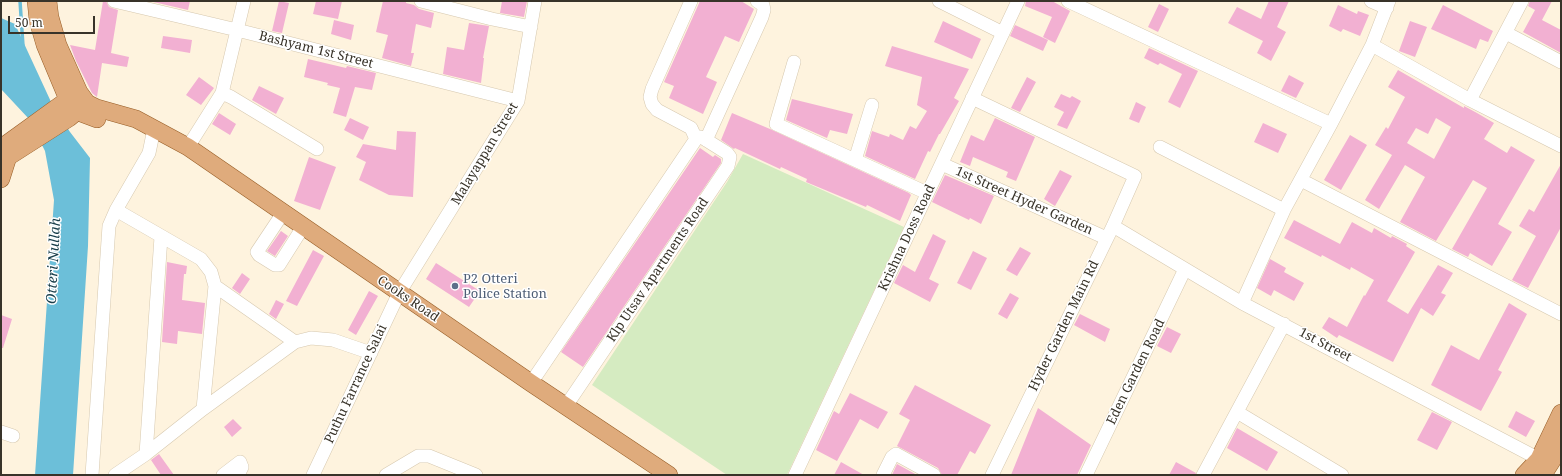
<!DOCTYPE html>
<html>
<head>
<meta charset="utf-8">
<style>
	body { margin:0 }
	#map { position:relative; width:1562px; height:476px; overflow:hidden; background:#fef3de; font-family:"Noto Serif",serif }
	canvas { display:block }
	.frame { position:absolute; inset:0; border:2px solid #383329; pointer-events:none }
	.scale { position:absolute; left:8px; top:16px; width:87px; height:18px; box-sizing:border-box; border:2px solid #383329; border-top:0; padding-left:5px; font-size:12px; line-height:14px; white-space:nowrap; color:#383329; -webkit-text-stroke:3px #fff; paint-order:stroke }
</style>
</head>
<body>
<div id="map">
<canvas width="1562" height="476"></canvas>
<div class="frame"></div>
<div class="scale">50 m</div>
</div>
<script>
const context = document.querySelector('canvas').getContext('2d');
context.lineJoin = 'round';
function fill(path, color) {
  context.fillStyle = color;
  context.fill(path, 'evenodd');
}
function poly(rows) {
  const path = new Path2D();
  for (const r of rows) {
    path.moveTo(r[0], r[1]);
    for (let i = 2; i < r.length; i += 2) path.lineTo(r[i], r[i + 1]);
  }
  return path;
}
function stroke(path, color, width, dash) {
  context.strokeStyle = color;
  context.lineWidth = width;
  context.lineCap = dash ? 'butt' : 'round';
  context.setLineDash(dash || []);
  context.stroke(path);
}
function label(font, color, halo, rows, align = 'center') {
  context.font = font + ' "Noto Serif",serif';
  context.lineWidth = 3;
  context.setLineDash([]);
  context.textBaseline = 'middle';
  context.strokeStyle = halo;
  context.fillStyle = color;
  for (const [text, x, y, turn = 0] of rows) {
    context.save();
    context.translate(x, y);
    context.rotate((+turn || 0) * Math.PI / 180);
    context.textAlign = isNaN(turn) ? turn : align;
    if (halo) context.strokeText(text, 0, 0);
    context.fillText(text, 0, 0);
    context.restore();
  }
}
fill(poly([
	[743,154,904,227,787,475,727,475,592,385,727,182]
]), '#d5ebc1');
fill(poly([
	[1,18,15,24,52,104,70,132,90,158,88,246,73,475,35,475,54,200,45,151,29,119,1,89]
]), '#6cbfd9');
stroke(poly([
	[20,1,23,46]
]), '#6cbfd9', 3.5);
fill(poly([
	[103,1,106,1,109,7,118,10,111,53,129,57,127,67,102,63,97,97,92,93,76,61,70,45,95,50],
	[149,1,190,1,188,10],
	[279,1,289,3,282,33,272,31],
	[316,1,342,1,338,19,313,14],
	[383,1,406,1,406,3,414,5,419,9,434,13,431,28,416,24,411,53,414,53,411,66,382,58,388,35,376,32],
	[502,1,527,1,524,17,500,13],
	[700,1,741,1,754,9,739,42,725,36,706,77,717,82,703,114,669,98,674,86,664,82],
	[1026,1,1052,1,1070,11,1055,43,1043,37,1052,17,1025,6],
	[1269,1,1289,1,1277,27,1286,32,1271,61,1257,53,1263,41,1228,23,1237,7,1261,19],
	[1530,1,1552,1,1542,20,1561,30,1561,53,1523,32,1535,10,1528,6],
	[1159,4,1169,9,1158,32,1148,27],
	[1338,5,1357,14,1358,11,1369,15,1360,36,1343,29,1341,32,1329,26],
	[1443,5,1493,31,1488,42,1480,39,1476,49,1431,29],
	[334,20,354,25,351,40,331,34],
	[943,21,981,39,972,59,934,42],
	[1410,21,1427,27,1415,57,1399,51],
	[469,23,489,26,483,58,484,58,481,83,443,74,447,47,464,50],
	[1015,25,1048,40,1043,51,1010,36],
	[163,36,192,40,190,53,161,48],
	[892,46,969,69,954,98,959,101,940,134,939,134,930,152,928,151,915,179,865,156,872,131,889,137,890,134,903,140,910,126,916,129,927,111,917,105,922,77,885,66],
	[1149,48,1198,71,1180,108,1168,102,1182,74,1160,63,1158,65,1144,58],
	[308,59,346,68,347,66,376,73,372,90,355,87,346,117,333,113,340,88,327,85,328,83,304,77],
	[1398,70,1464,108,1464,106,1477,113,1494,123,1484,139,1507,153,1511,146,1535,160,1498,224,1512,232,1492,266,1470,253,1468,257,1452,249,1487,188,1473,180,1436,241,1400,222,1425,177,1405,165,1379,209,1365,200,1392,155,1375,145,1386,127,1388,129,1405,97,1388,87],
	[1436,118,1451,127,1434,159,1407,143,1416,128,1428,134],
	[1289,75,1304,83,1296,98,1281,91],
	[199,77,214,88,201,105,186,95],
	[1027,77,1036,82,1020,112,1011,108],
	[259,86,284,98,276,114,252,100],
	[1061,94,1070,98,1072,96,1081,101,1067,129,1057,125,1064,112,1054,107],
	[792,99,853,114,847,134,830,130,827,138,786,120],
	[1136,102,1146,107,1139,123,1129,119],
	[219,113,236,124,230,135,212,124],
	[732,113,770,129,909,193,911,195,900,221,867,205,866,207,806,182,807,179,781,167,780,169,735,148,734,149,721,140],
	[350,118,369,127,363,140,344,130],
	[995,118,1035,137,1016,181,1006,177,1008,172,973,157,970,166,960,162,971,135,984,141],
	[1263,123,1287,134,1278,153,1254,142],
	[397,131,416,132,413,197,389,195,359,180,366,162,356,157,363,144,396,150],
	[1350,135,1367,145,1341,190,1324,180],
	[700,148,713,157,715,155,721,159,721,163,583,367,561,352],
	[309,157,336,167,320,210,294,201],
	[1561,164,1561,227,1528,288,1512,280,1536,236,1519,226,1529,209,1534,212],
	[1060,170,1072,176,1055,206,1044,199],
	[945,175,994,196,981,224,970,218,969,220,932,202],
	[1294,220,1340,244,1352,222,1372,233,1374,228,1391,238,1392,236,1407,244,1406,246,1415,252,1387,301,1408,314,1438,265,1453,273,1441,293,1446,295,1433,316,1421,308,1393,362,1339,335,1337,338,1322,328,1329,317,1347,327,1364,295,1365,296,1374,280,1351,267,1350,270,1322,255,1321,257,1284,238],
	[281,231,288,236,275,256,267,251],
	[933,234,946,241,929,279,939,284,930,302,894,283,903,265,915,272],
	[1020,247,1031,253,1017,276,1006,270],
	[313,250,324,256,297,306,286,301],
	[973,251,987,258,971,290,957,283],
	[1270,259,1286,268,1284,272,1304,283,1294,301,1274,290,1271,296,1257,288],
	[167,262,187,266,186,274,184,274,182,300,205,303,202,334,178,331,177,344,162,342],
	[436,263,480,291,469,307,426,279],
	[242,273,250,279,240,294,232,288],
	[369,291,378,296,356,335,348,330],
	[1010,293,1019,298,1007,319,998,314],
	[276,300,284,304,276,319,269,314],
	[1509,303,1527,314,1498,370,1502,372,1481,411,1431,385,1451,345,1479,360],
	[1080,314,1110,329,1105,342,1074,325],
	[1,315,12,319,3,348,1,348],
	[1167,327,1181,334,1171,353,1157,346],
	[915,385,991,425,975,454,970,451,957,475,942,475,938,468,897,446,910,420,899,414],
	[850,393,888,412,878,429,860,419,837,461,816,450,834,411,839,414],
	[1038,408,1091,445,1077,475,1011,475],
	[1516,411,1535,421,1526,437,1508,427],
	[1432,412,1452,422,1437,450,1417,440],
	[233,419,242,428,232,437,224,427],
	[1237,428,1278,452,1267,471,1227,448],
	[159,454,174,475,161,475,151,460],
	[841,462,864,475,834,475],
	[1176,462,1196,473,1195,475,1169,475],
	[897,464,917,475,892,475]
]), '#f2b0d2');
const minor = poly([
	[114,1,237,30,518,101],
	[421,1,492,19,531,27],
	[691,1,652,89,650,97,652,104,657,110,691,128,696,139],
	[939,1,1003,33],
	[1068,1,1331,124],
	[1371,1,1387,8],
	[1506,33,1561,62],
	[1372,45,1470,100,1561,146],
	[794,62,776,124,927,193],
	[222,93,231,97,317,149],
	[972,98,1135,176,1113,226,992,475],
	[1470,100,1522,1],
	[154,129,149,153,116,210,201,259,211,272,215,286,295,342,311,338,333,340,371,353],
	[706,140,762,17,764,10,763,5,757,1],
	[188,147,222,93,244,1],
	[1160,147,1284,210],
	[855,160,872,105],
	[942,164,1106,238],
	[1301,180,1561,314],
	[283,213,257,252,259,255,275,265,279,265,303,227],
	[1113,226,1242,303,1539,459],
	[1242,303,1284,210,1331,124,1372,45,1389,1],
	[531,383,696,139,700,137,703,138,727,153,730,157,728,166,566,406],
	[203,409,215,286],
	[1237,412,1342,475],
	[1,432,13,436],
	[146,454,161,237],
	[92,475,109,226,116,210],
	[115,475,146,454,203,409,295,342],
	[223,475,240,462,242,467,238,475],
	[313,475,399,293,518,101,535,1],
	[386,475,418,456,429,456,476,475],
	[795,475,1018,1],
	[883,475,892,457,896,454,934,475],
	[1086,475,1185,269],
	[1203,475,1284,324]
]);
const major = poly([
	[36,1,38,21,45,45,68,100,81,113,97,119],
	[48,1,50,17,58,45,79,92,87,103,97,108,136,119,188,147,531,383,669,475],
	[1,148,77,93],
	[1,179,8,157,69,118,87,103],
	[1524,475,1539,459,1561,413],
	[1543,475,1555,456,1561,443]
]);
stroke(minor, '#d6c8af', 14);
stroke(major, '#975d26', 18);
stroke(minor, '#fff', 13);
stroke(major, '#dfab7c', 17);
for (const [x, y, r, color] of [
	[455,286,4,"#5c6f8a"]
]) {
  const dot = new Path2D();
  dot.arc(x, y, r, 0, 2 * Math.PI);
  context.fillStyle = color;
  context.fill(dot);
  stroke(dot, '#fff', 1.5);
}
label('13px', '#383329', '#fff', [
	["Bashyam 1st Street",316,50,14],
	["Malayappan Street",485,154,-59],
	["1st Street Hyder Garden",1024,201,24],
	["Krishna Doss Road",907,238,-65],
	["Klp Utsav Apartments Road",658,270,-56],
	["Cooks Road",408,299,34],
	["Hyder Garden Main Rd",1064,326,-64],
	["1st Street",1325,345,28],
	["Eden Garden Road",1136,372,-64],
	["Puthu Farrance Salai",356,384,-65]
]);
label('13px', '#4e5e75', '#fff', [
	["P2 Otteri",463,279],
	["Police Station",463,294]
], 'left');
label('italic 14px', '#183e4a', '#fff', [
	["Otteri Nullah",54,261,-87]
]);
</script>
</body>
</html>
